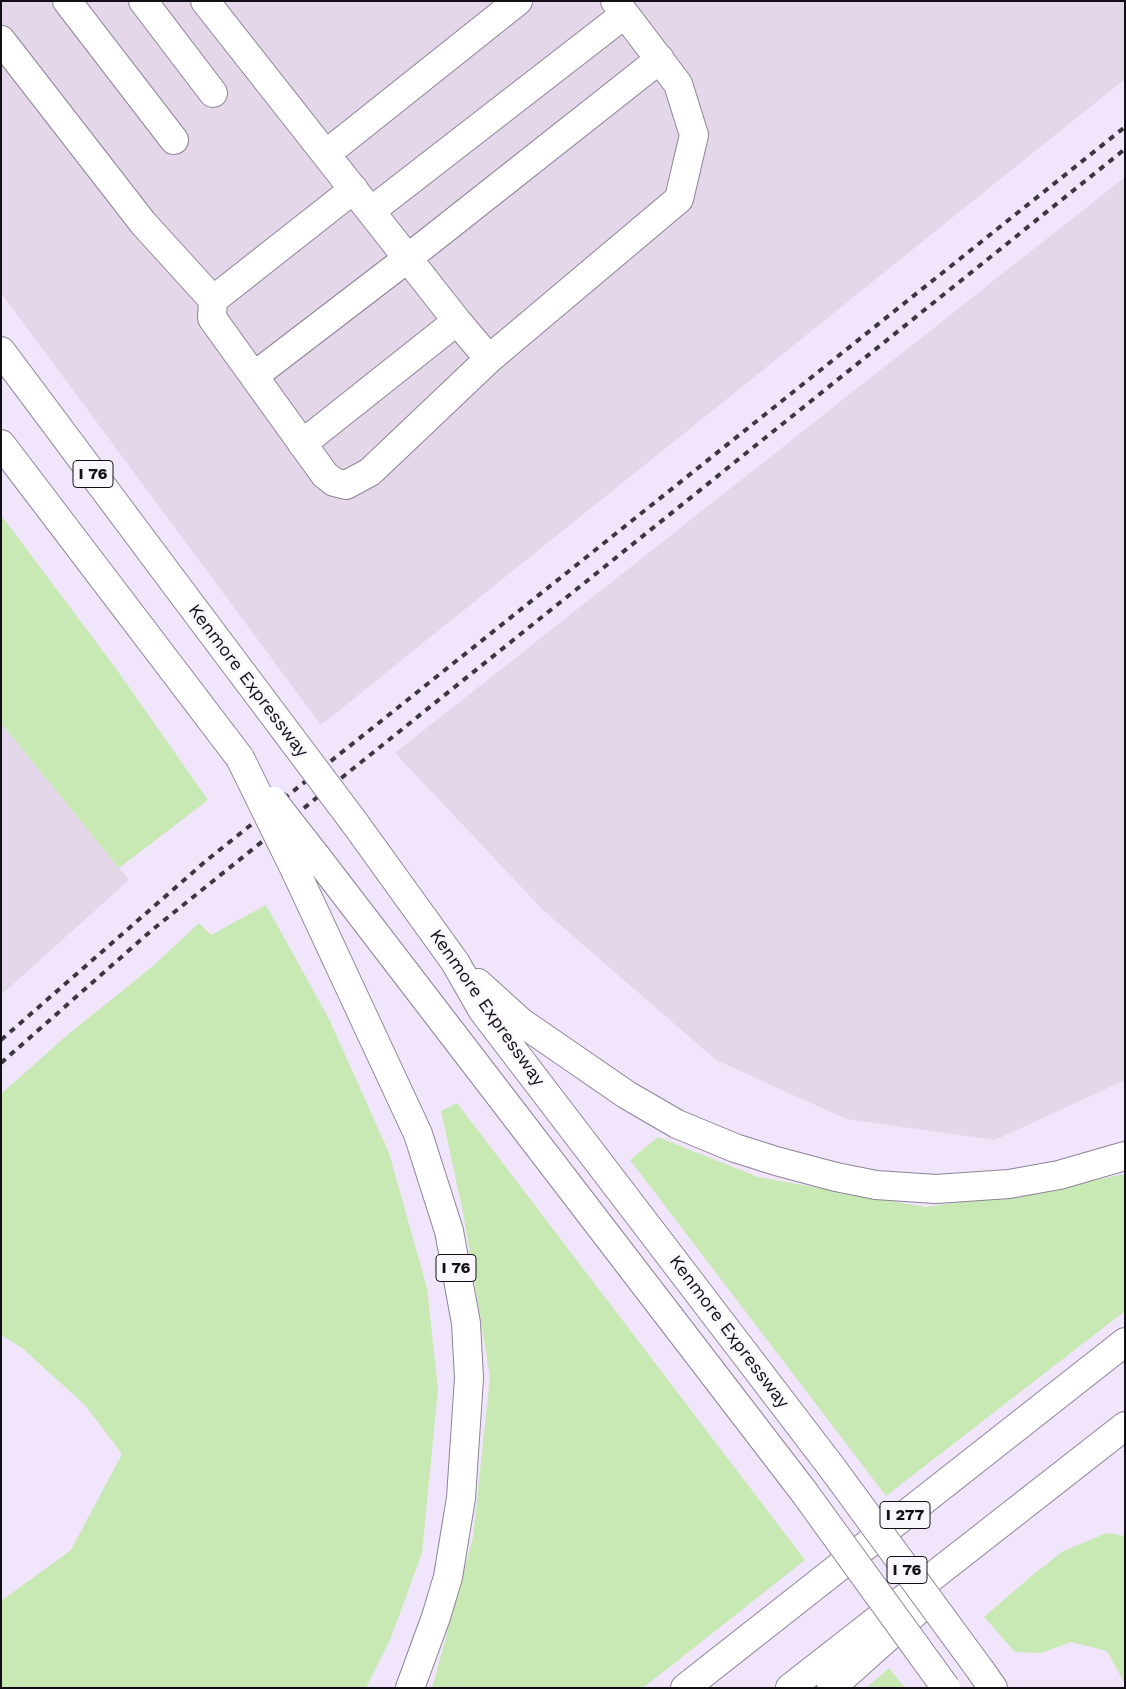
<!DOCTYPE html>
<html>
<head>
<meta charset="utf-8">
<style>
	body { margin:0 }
	#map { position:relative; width:1126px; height:1689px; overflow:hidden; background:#f0e5fb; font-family:"Work Sans",sans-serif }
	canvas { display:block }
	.frame { position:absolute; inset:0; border:2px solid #120e16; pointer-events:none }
</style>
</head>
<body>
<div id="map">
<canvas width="1126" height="1689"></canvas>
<div class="frame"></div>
</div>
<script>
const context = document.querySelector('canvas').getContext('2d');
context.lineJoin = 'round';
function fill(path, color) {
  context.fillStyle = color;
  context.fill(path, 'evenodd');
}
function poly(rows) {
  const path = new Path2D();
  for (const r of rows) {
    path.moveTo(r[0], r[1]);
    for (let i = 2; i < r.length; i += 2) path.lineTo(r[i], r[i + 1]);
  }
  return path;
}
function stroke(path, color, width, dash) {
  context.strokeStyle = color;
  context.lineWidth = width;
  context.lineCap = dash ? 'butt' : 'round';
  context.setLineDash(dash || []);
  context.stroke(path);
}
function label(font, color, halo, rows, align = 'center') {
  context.font = font + ' "Work Sans",sans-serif';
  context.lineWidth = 5;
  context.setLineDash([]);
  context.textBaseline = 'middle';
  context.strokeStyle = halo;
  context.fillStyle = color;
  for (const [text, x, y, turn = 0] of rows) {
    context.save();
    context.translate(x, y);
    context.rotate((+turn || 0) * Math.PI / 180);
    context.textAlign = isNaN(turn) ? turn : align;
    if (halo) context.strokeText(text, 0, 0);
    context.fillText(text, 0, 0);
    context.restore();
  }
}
fill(poly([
	[1,1,1125,1,1125,79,321,725,1,293],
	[1125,177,1125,1080,995,1140,846,1119,716,1060,543,910,395,753],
	[1,723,129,880,1,995]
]), '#e5d7ea');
fill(poly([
	[1,515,117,670,208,800,119,868,1,723],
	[266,905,329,1019,389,1153,427,1288,438,1389,422,1553,390,1640,366,1688,1,1688,1,1601,71,1550,122,1454,85,1405,22,1348,1,1335,1,1094,65,1037,153,966,199,923,211,935],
	[457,1103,805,1560,643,1688,432,1688,473,1537,490,1377,463,1212,441,1111],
	[658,1137,758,1177,925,1207,1039,1191,1125,1174,1125,1311,886,1496,630,1160],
	[1107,1533,1125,1536,1125,1684,1107,1651,1071,1642,1041,1653,1015,1652,984,1617,1029,1578,1063,1551],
	[889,1668,905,1688,866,1688]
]), '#c9e9b4');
const minor = poly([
	[67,1,174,140],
	[143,1,213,93],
	[205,1,457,321,489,359,679,199,694,135,678,84,615,1],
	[1,40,143,223,213,300],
	[326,154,518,1],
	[354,189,213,300,212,318,325,475,334,482,346,485,370,472,489,359],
	[371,211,625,14],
	[254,376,408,258,660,59],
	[302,444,457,321]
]);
const highway = poly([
	[1,351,185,597],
	[1,444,240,758],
	[354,822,455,962,483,1011,833,1469],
	[316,856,804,1492],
	[296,872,418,1134,449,1231,466,1323,469,1378,461,1498,448,1577,436,1617,410,1688],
	[478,983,521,1022,627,1095,677,1124,735,1148,776,1161,836,1177,876,1185,936,1189,1009,1184,1059,1175,1125,1156],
	[981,1671,993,1688],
	[685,1688,1125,1342],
	[790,1688,1125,1426],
	[831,1688,918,1610]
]);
stroke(minor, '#8d8397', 30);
stroke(highway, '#8d8397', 30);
stroke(minor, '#fff', 28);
stroke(highway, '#fff', 28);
stroke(poly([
	[1,1040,207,860,1125,127],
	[1,1063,152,930,1125,149]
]), '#3c3641', 4, [6, 6]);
const highwayBridge = poly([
	[185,597,354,822],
	[240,758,296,872],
	[273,801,316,856],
	[833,1469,981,1671],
	[804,1492,946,1688]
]);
stroke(highwayBridge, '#8d8397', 30, []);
stroke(highwayBridge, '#fff', 28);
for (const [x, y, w] of [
	[93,474,40],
	[456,1268,40],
	[905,1515,50],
	[907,1570,40]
]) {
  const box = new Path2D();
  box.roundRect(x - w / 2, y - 13.5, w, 27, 4);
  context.fillStyle = '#faf6fe';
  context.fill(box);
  stroke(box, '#120e16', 1);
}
label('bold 16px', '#120e16', null, [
	["I 76",93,474],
	["I 76",456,1268],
	["I 277",905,1515],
	["I 76",907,1570]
]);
label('18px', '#120e16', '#faf6fe', [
	["Kenmore Expressway",248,681,53],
	["Kenmore Expressway",487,1008,55],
	["Kenmore Expressway",729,1332,53]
]);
</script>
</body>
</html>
